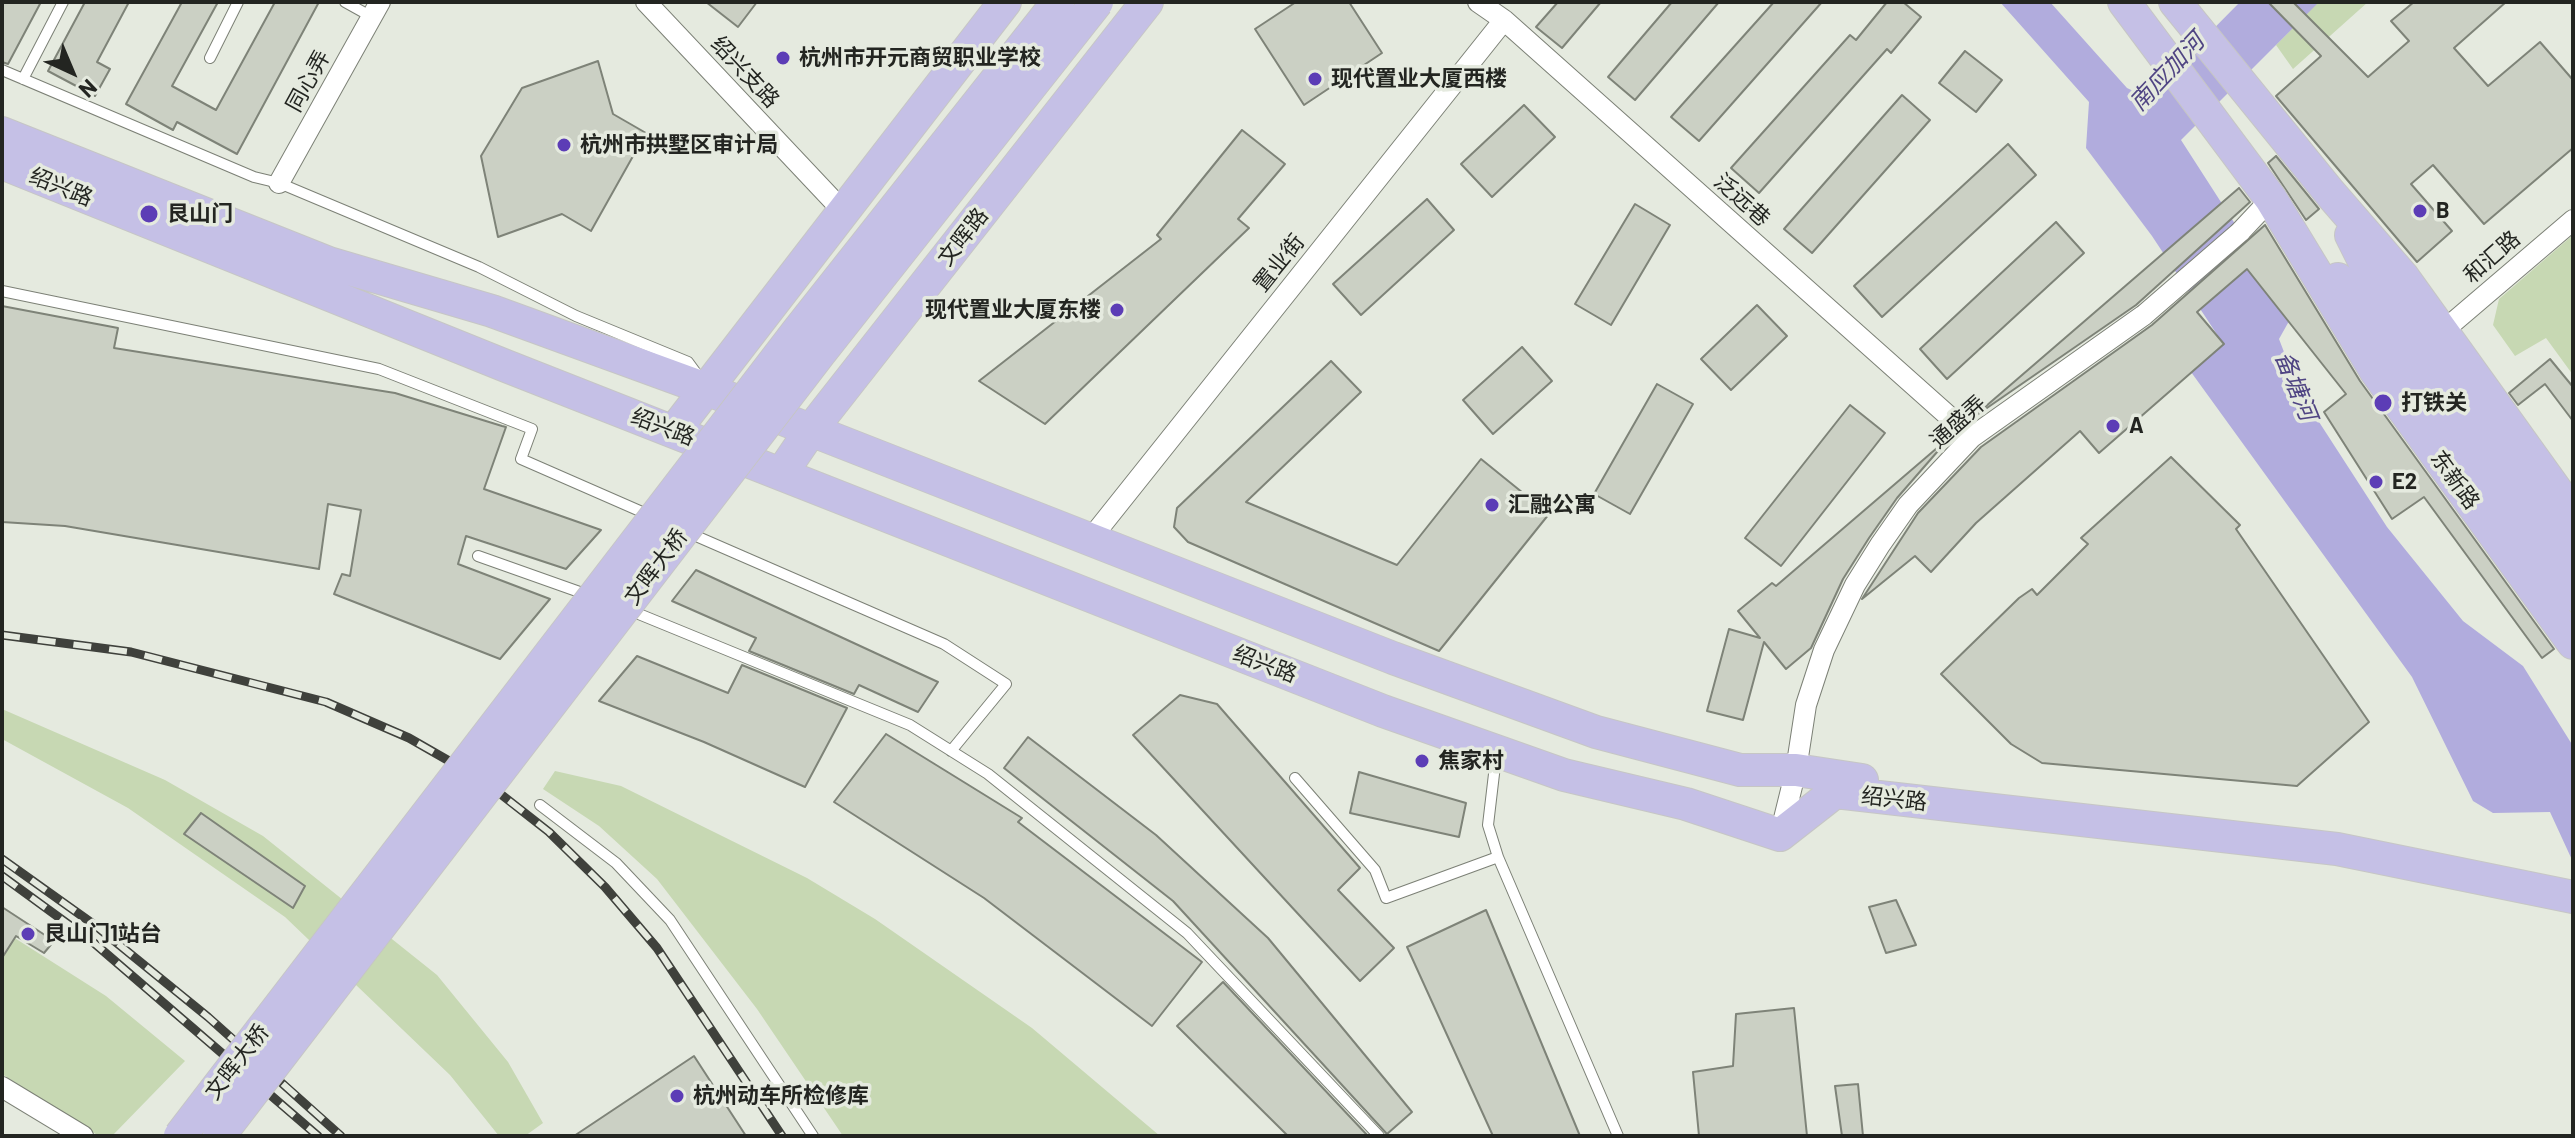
<!DOCTYPE html>
<html>
<head>
<meta charset="utf-8">
<style>
	body { margin:0 }
	#map { position:relative; width:2575px; height:1138px; overflow:hidden; background:#e5eadf; font-family:Barlow,sans-serif }
	canvas { display:block }
	.frame { position:absolute; inset:0; border:4px solid #232521; pointer-events:none }
	.north { position:absolute; left:32px; top:32px; width:80px; height:80px; -webkit-text-stroke:6px #e5eadf; paint-order:stroke; rotate:136deg; font-size:22px; font-weight:700; line-height:32px; text-align:center; color:#232521 }
	.north::after { content:''; display:block; margin:auto; width:28px; height:36px; background:#232521; clip-path:polygon(50% 0,100% 100%,50% 72%,0 100%) }
</style>
</head>
<body>
<div id="map">
<canvas width="2575" height="1138"></canvas>
<div class="frame"></div>
<div class="north">N</div>
</div>
<script>
const context = document.querySelector('canvas').getContext('2d');
context.lineJoin = 'round';
function fill(path, color) {
  context.fillStyle = color;
  context.fill(path, 'evenodd');
}
function poly(rows) {
  const path = new Path2D();
  for (const r of rows) {
    path.moveTo(r[0], r[1]);
    for (let i = 2; i < r.length; i += 2) path.lineTo(r[i], r[i + 1]);
  }
  return path;
}
function stroke(path, color, width, dash) {
  context.strokeStyle = color;
  context.lineWidth = width;
  context.lineCap = dash ? 'butt' : 'round';
  context.setLineDash(dash || []);
  context.stroke(path);
}
function label(font, color, halo, rows, align = 'center') {
  context.font = font + ' Barlow,"Noto Sans SC",sans-serif';
  context.lineWidth = 7;
  context.setLineDash([]);
  context.textBaseline = 'middle';
  context.strokeStyle = halo;
  context.fillStyle = color;
  for (const [text, x, y, turn = 0] of rows) {
    context.save();
    context.translate(x, y);
    context.rotate((+turn || 0) * Math.PI / 180);
    context.textAlign = isNaN(turn) ? turn : align;
    if (halo) context.strokeText(text, 0, 0);
    context.fillText(text, 0, 0);
    context.restore();
  }
}
fill(poly([
	[2318,2,2368,2,2293,69,2276,45],
	[2573,235,2573,375,2546,338,2515,356,2493,325,2499,299],
	[2,709,165,780,263,836,437,975,508,1062,543,1123,525,1136,499,1136,450,1075,285,917,128,808,2,739],
	[555,771,621,786,807,878,875,919,1032,1028,1160,1136,843,1136,757,1009,657,879,599,826,543,789],
	[2,930,106,996,185,1061,112,1136,99,1136,2,1074]
]), '#c7d8b3');
fill(poly([
	[2000,2,2050,2,2127,88,2146,97,2240,2,2319,2,2181,140,2293,314,2279,339,2299,391,2387,527,2463,621,2523,666,2573,746,2573,862,2550,812,2493,813,2473,801,2412,677,2191,372,2222,342,2152,236,2086,148,2089,102]
]), '#b1acdd');
const building = poly([
	[2,2,41,2,8,64,2,62,2,2],
	[85,2,129,2,97,62,110,69,95,96,48,71,85,2],
	[182,2,218,2,172,86,216,110,275,2,319,2,237,154,177,122,173,130,126,104,182,2],
	[706,2,757,2,738,27,706,2],
	[1296,2,1349,2,1382,53,1304,105,1255,29,1296,2],
	[1558,2,1601,2,1562,48,1536,27,1558,2],
	[1672,2,1719,2,1635,100,1608,77,1672,2],
	[1774,2,1822,2,1699,141,1671,117,1774,2],
	[1887,2,1903,2,1921,17,1891,53,1887,49,1759,193,1731,168,1850,35,1856,40,1887,2],
	[2268,2,2293,2,2368,77,2409,41,2391,21,2414,2,2506,2,2454,48,2488,86,2540,42,2573,80,2573,148,2484,224,2433,165,2411,184,2452,231,2417,262,2276,96,2321,56,2268,2],
	[1965,51,2002,80,1976,112,1939,83,1965,51],
	[598,61,613,114,646,133,591,231,562,214,498,237,481,156,522,88,598,61],
	[1902,95,1930,120,1812,253,1784,229,1902,95],
	[1524,105,1555,137,1492,197,1461,164,1524,105],
	[1242,130,1285,164,1238,219,1249,228,1045,424,979,381,1161,239,1157,235,1242,130],
	[2008,144,2036,175,1882,317,1854,286,2008,144],
	[2276,156,2319,209,2306,220,2268,163,2276,156],
	[2239,188,2250,202,2136,305,1971,419,2239,188],
	[1427,199,1454,230,1361,315,1333,284,1427,199],
	[1635,204,1670,225,1611,325,1575,304,1635,204],
	[2056,222,2084,253,1947,379,1920,349,2056,222],
	[2265,225,2360,381,2554,649,2542,658,2424,497,2392,519,2324,412,2346,394,2247,269,2197,312,2224,344,2099,453,2080,431,1976,523,1931,572,1915,556,1862,599,1918,513,1981,447,2152,325,2265,225],
	[1757,305,1787,336,1731,390,1701,359,1757,305],
	[2,306,118,328,114,348,395,393,502,426,506,427,484,489,601,530,566,569,466,536,458,564,550,599,500,659,334,594,342,574,350,576,361,510,328,504,319,569,65,526,2,522,2,306],
	[1522,347,1552,381,1493,434,1463,400,1522,347],
	[2550,359,2573,387,2573,421,2545,384,2518,405,2509,393,2550,359],
	[1331,361,1361,392,1246,502,1397,565,1481,459,1549,514,1439,651,1188,542,1174,527,1177,508,1331,361],
	[1657,384,1693,404,1630,514,1594,494,1657,384],
	[1850,405,1885,433,1781,566,1745,538,1850,405],
	[1951,436,1897,498,1869,538,1843,579,1811,648,1786,669,1764,642,1743,720,1707,711,1729,629,1760,638,1738,611,1772,583,1776,586,1951,436],
	[2171,457,2240,525,2236,529,2369,722,2297,786,2042,763,2011,744,1941,674,2019,598,2032,589,2037,595,2088,544,2081,538,2171,457],
	[696,570,938,682,918,712,859,685,854,694,749,651,756,638,672,601,696,570],
	[637,656,728,693,742,665,847,708,805,787,704,742,599,701,637,656],
	[1180,695,1217,704,1360,868,1338,890,1394,948,1360,981,1133,735,1180,695],
	[886,734,1022,818,1018,822,1202,962,1152,1026,984,898,834,802,886,734],
	[1028,737,1156,835,1268,938,1412,1112,1387,1134,1173,901,1004,768,1028,737],
	[1359,772,1466,803,1459,837,1350,813,1359,772],
	[201,813,305,886,293,908,184,834,201,813],
	[1896,900,1916,945,1886,953,1869,907,1896,900],
	[2,907,54,941,44,953,16,936,2,958,2,907],
	[1486,910,1580,1136,1493,1136,1407,947,1486,910],
	[1223,982,1368,1136,1288,1136,1177,1026,1223,982],
	[1794,1008,1807,1136,1699,1136,1693,1072,1733,1066,1736,1014,1794,1008],
	[694,1056,746,1136,574,1136,694,1056],
	[1858,1084,1863,1136,1842,1136,1835,1086,1858,1084]
]);
fill(building, '#cbd0c4');
stroke(building, '#7e8378', 2);
const service = poly([
	[345,2,372,17],
	[210,58,238,2],
	[2,70,254,177,279,183,479,267,576,316,688,362,699,377],
	[23,79,63,2],
	[2,291,379,369,532,429,521,459,649,515],
	[689,533,944,644,1006,684,951,751],
	[478,556,588,595],
	[629,610,910,725,988,774,1187,933,1379,1136],
	[1496,757,1488,825,1498,857,1618,1136],
	[1295,778,1375,870,1386,898,1498,857],
	[540,805,616,863,670,920,813,1136]
]);
const minor = poly([
	[646,2,842,210],
	[1478,2,1504,20,1972,437],
	[279,183,380,2],
	[2240,232,2271,199],
	[2443,331,2573,220],
	[1092,537,1504,20],
	[1780,835,1796,770,1806,705,1824,650,1855,585,1880,545,1908,505,1972,437,2144,315],
	[2,1087,83,1136]
]);
const primary = poly([
	[2124,2,2271,199,2375,370,2573,643],
	[2175,2,2330,193,2403,277,2573,514],
	[2,133,329,263,492,311,706,389,1393,658,1596,732,1740,770,1796,770,1862,780],
	[2,163,506,366,1383,711,1564,775,1686,804,1780,835,1835,792,2337,849,2573,897],
	[2351,235,2378,289,2573,555],
	[2338,279,2352,294,2573,595],
	[674,431,1005,2],
	[781,474,811,430,1147,2]
]);
stroke(service, '#7c8076', 12);
stroke(minor, '#7c8076', 22);
stroke(primary, '#c6c6c5', 34);
stroke(service, '#fff', 10);
stroke(minor, '#fff', 20);
stroke(primary, '#c5c0e6', 32);
const rail = poly([
	[2,635,131,652,326,702,409,738,484,781,549,832,605,887,657,948,782,1136],
	[2,859,96,926,208,1017,341,1136],
	[2,876,94,943,318,1136]
]);
stroke(rail, '#3f413c', 9);
stroke(rail, '#e5eadf', 6, [18]);
const minorBridge = poly([
	[2144,315,2240,232]
]);
const primaryBridge = poly([
	[180,1136,797,332,1058,2],
	[219,1136,820,353,1097,2]
]);
stroke(minorBridge, '#7c8076', 22, []);
stroke(primaryBridge, '#c6c6c5', 34, []);
stroke(minorBridge, '#fff', 20);
stroke(primaryBridge, '#c5c0e6', 32);
for (const [x, y, r, color] of [
	[783,58,8,"#5c3db6"],
	[1315,79,8,"#5c3db6"],
	[564,145,8,"#5c3db6"],
	[2420,211,8,"#5c3db6"],
	[149,214,10,"#5c3db6"],
	[1117,310,8,"#5c3db6"],
	[2383,403,10,"#5c3db6"],
	[2113,426,8,"#5c3db6"],
	[2376,482,8,"#5c3db6"],
	[1492,505,8,"#5c3db6"],
	[1422,761,8,"#5c3db6"],
	[28,934,8,"#5c3db6"],
	[677,1096,8,"#5c3db6"]
]) {
  const dot = new Path2D();
  dot.arc(x, y, r, 0, 2 * Math.PI);
  context.fillStyle = color;
  context.fill(dot);
  stroke(dot, '#e5eadf', 3);
}
label('bold 22px', '#232521', '#e5eadf', [
	["杭州市开元商贸职业学校",799,58],
	["现代置业大厦西楼",1331,79],
	["杭州市拱墅区审计局",580,145],
	["B",2436,211],
	["艮山门",167,214],
	["现代置业大厦东楼",1101,310,"right"],
	["打铁关",2401,403],
	["A",2129,426],
	["E2",2392,482],
	["汇融公寓",1508,505],
	["焦家村",1438,761],
	["艮山门1站台",44,934],
	["杭州动车所检修库",693,1096]
], 'left');
label('22px', '#232521', '#e5eadf', [
	["绍兴支路",745,72,47],
	["同心弄",308,81,-61],
	["绍兴路",61,187,22],
	["泛远巷",1742,200,42],
	["文晖路",963,237,-52],
	["和汇路",2492,257,-41],
	["置业街",1279,263,-51],
	["通盛弄",1958,422,-42],
	["绍兴路",663,427,21],
	["东新路",2455,480,54],
	["文晖大桥",656,567,-53],
	["绍兴路",1265,664,21],
	["绍兴路",1894,799,6],
	["文晖大桥",237,1062,-52]
]);
label('italic 24px', '#504583', '#e5eadf', [
	["南应加河",2167,72,-47],
	["备塘河",2296,386,68]
]);
</script>
</body>
</html>
